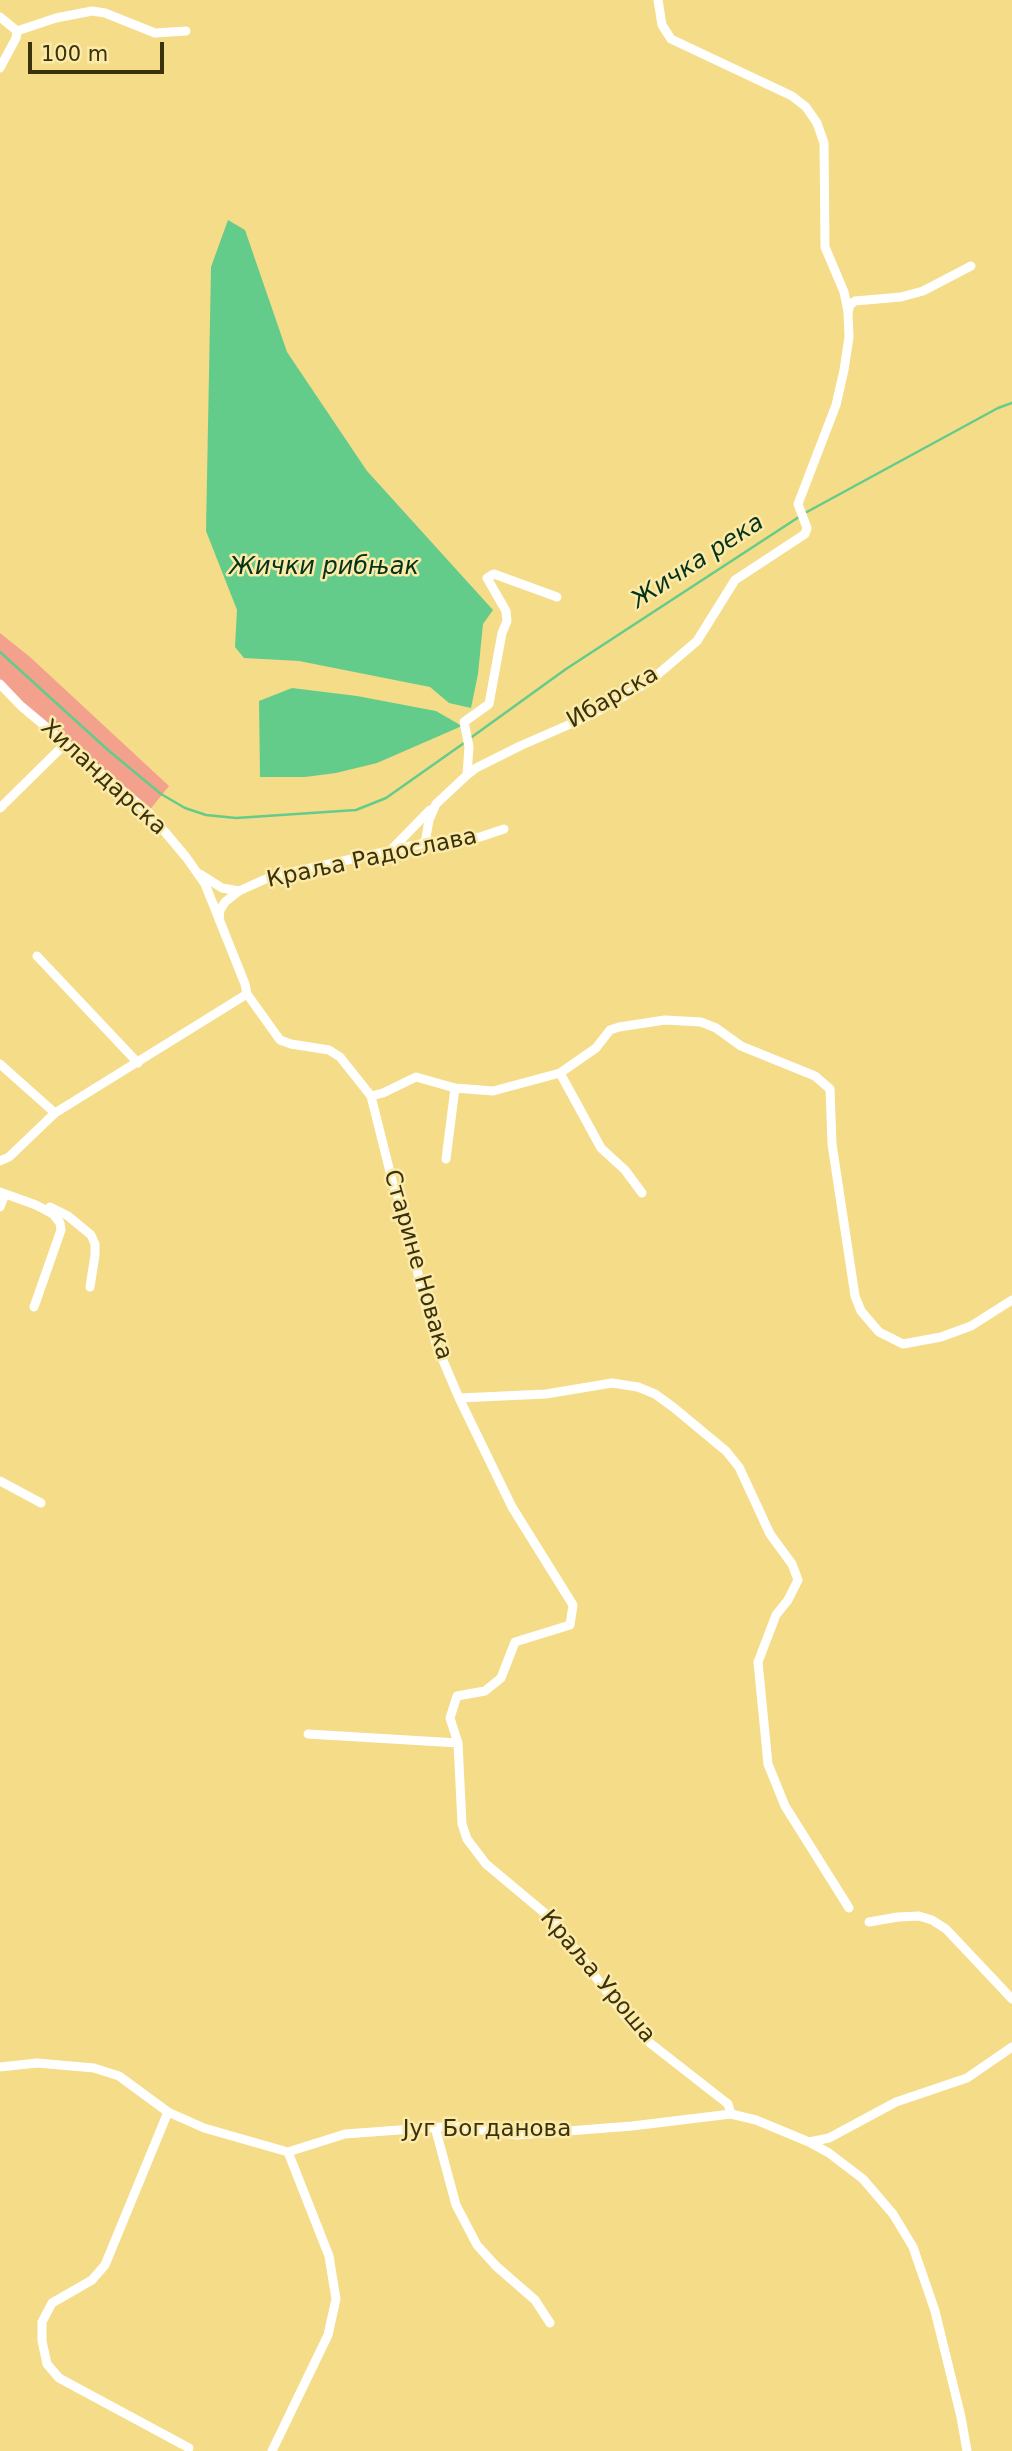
<!DOCTYPE html>
<html>
<head>
<meta charset="utf-8">
<style>
	body { margin:0 }
	#map { position:relative; width:1012px; height:2451px; overflow:hidden; background:#f4dc88; font-family:"DejaVu Sans",sans-serif }
	canvas { display:block }
	.scale { position:absolute; left:28px; top:42px; width:136px; height:32px; box-sizing:border-box; border:4px solid #3a310d; border-top:0; padding-left:9px; font-size:21px; line-height:24px; white-space:nowrap; color:#3a310d; -webkit-text-stroke:5px #fceaa8; paint-order:stroke }
</style>
</head>
<body>
<div id="map">
<canvas width="1012" height="2451"></canvas>
<div class="scale">100 m</div>
</div>
<script>
const context = document.querySelector('canvas').getContext('2d');
context.lineJoin = 'round';
function fill(path, color) {
  context.fillStyle = color;
  context.fill(path, 'evenodd');
}
function poly(rows) {
  const path = new Path2D();
  for (const r of rows) {
    path.moveTo(r[0], r[1]);
    for (let i = 2; i < r.length; i += 2) path.lineTo(r[i], r[i + 1]);
  }
  return path;
}
function stroke(path, color, width, dash) {
  context.strokeStyle = color;
  context.lineWidth = width;
  context.lineCap = dash ? 'butt' : 'round';
  context.setLineDash(dash || []);
  context.stroke(path);
}
function label(font, color, halo, rows, align = 'center') {
  context.font = font + ' "DejaVu Sans",sans-serif';
  context.lineWidth = 5;
  context.setLineDash([]);
  context.textBaseline = 'middle';
  context.strokeStyle = halo;
  context.fillStyle = color;
  for (const [text, x, y, turn = 0] of rows) {
    context.save();
    context.translate(x, y);
    context.rotate((+turn || 0) * Math.PI / 180);
    context.textAlign = isNaN(turn) ? turn : align;
    if (halo) context.strokeText(text, 0, 0);
    context.fillText(text, 0, 0);
    context.restore();
  }
}
fill(poly([
	[0,633,30,657,169,786,148,812,0,684]
]), '#f3a08c');
fill(poly([
	[228,220,245,230,287,352,367,471,493,610,483,624,478,674,471,708,449,703,430,687,299,661,244,658,235,647,237,610,206,531,211,267],
	[292,688,357,696,436,711,462,726,377,763,336,773,305,777,260,777,259,701]
]), '#64cc8b');
stroke(poly([
	[0,652,108,750,161,794,185,808,206,815,236,818,356,810,386,798,464,743],
	[469,739,566,669,805,513,998,408,1012,403]
]), '#64cc8b', 2.5);
stroke(poly([
	[658,0,662,25,671,39,792,96,806,107,817,123,824,143,825,247,844,292,848,311],
	[0,17,17,31,16,38,0,68],
	[17,31,56,18,92,11,105,13,155,33,186,31],
	[0,684,21,706,148,812,186,857,205,884,245,984,247,994,280,1040,291,1044,329,1050,340,1057,371,1096,393,1184,408,1224,420,1284,436,1344,459,1398,512,1507,573,1605,570,1625,515,1642,501,1678,485,1691,457,1696,450,1718,458,1743,462,1824,467,1839,486,1864,553,1920,628,2020,650,2043,728,2104,731,2114],
	[467,775,469,747,464,722,489,704,502,633,507,621,506,611,487,578,494,574,557,597],
	[0,808,66,743],
	[425,843,429,820,436,804,467,775,476,768,520,746,591,715,650,681,697,641,735,580,805,534,807,528,798,504,836,405,844,370,849,337,848,313,850,305,855,301,901,297,923,291,971,266],
	[391,850,430,810],
	[200,874,222,888,239,891],
	[219,920,220,910,225,902,239,891,270,877,425,843,480,837,504,829],
	[37,956,138,1063],
	[0,1064,55,1113],
	[560,1073,601,1148,625,1170,642,1193],
	[371,1096,383,1093,416,1077,455,1088,493,1091,560,1073,596,1048,610,1030,619,1027,665,1020,701,1022,716,1028,741,1046,815,1076,830,1089,832,1144,855,1296,861,1311,879,1332,903,1344,941,1337,971,1326,1012,1300],
	[446,1159,455,1088],
	[0,1161,9,1157,55,1113,247,994],
	[0,1192,36,1205,53,1214,60,1223,61,1230,34,1307],
	[0,1207,5,1194],
	[50,1207,68,1216,91,1235,95,1244,95,1255,90,1287],
	[459,1398,546,1394,612,1383,638,1387,655,1394,673,1407,726,1451,739,1467,770,1534,792,1564,798,1580,788,1600,776,1615,758,1662,768,1764,785,1806,849,1908],
	[0,1481,41,1503],
	[308,1734,458,1743],
	[869,1922,898,1917,919,1916,932,1920,946,1929,1012,1999],
	[0,2067,37,2063,94,2068,119,2076,168,2112,204,2128,288,2152,345,2134,454,2126,517,2135,632,2126,731,2114,756,2120,809,2142,829,2138,896,2102,967,2078,1012,2047],
	[168,2112,105,2265,92,2280,52,2303,42,2322,42,2341,47,2364,59,2378,189,2448],
	[435,2127,456,2205,477,2245,496,2266,535,2300,550,2323],
	[809,2142,829,2153,863,2179,893,2214,913,2247,935,2311,961,2417,967,2451],
	[272,2451,328,2335,336,2299,329,2256,288,2152]
]), '#fff', 9);
label('23px', '#3a310d', '#fceaa8', [
	["Ибарска",613,698,-30],
	["Хиландарска",103,778,42],
	["Краља Радослава",372,859,-12],
	["Старине Новака",417,1265,74],
	["Краља Уроша",597,1977,50],
	["Југ Богданова",487,2130]
]);
label('italic 24px', '#05331a', '#fceaa8', [
	["Жичка река",698,562,-33],
	["Жички рибњак",324,568]
]);
</script>
</body>
</html>
